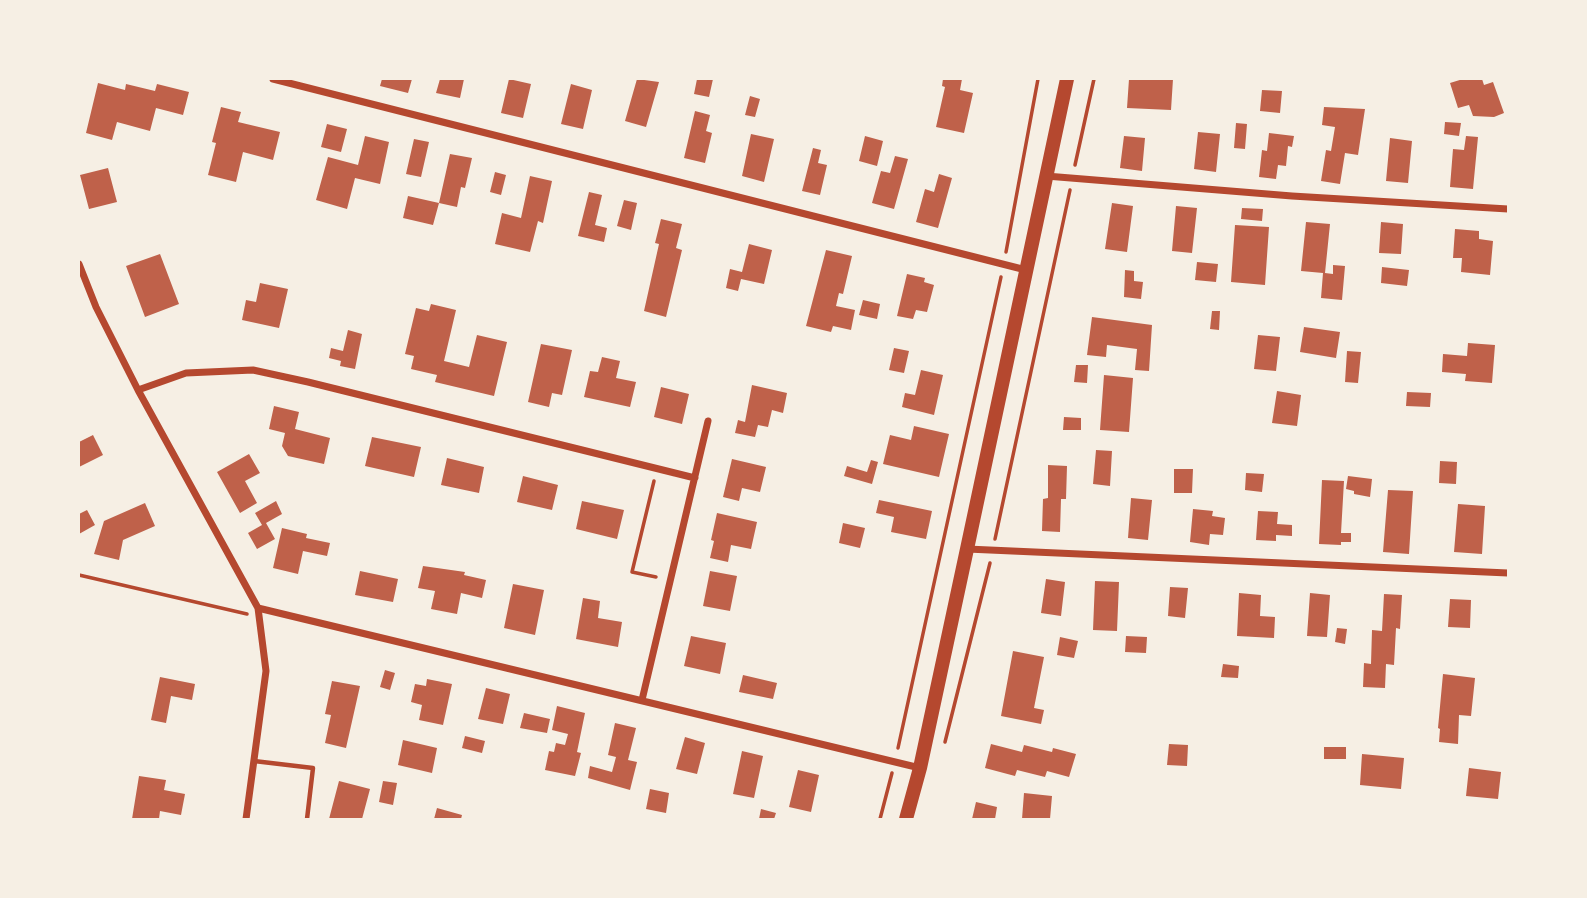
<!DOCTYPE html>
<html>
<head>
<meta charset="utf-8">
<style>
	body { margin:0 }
	#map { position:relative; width:1587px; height:898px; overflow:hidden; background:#f6efe4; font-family:Signika,sans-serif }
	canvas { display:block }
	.frame { position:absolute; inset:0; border:80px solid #f6efe4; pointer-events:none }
</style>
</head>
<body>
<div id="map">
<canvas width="1587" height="898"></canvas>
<div class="frame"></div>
</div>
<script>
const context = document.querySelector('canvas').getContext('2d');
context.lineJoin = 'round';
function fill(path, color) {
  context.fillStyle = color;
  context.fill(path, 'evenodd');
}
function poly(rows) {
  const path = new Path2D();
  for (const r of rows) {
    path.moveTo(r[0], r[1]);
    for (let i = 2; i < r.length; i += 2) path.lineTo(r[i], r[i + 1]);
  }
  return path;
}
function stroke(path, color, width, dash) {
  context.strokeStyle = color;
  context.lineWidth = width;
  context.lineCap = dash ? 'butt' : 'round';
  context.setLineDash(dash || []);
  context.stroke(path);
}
fill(poly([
	[382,79,412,79,408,93,380,86],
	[440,79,464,79,460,98,436,93],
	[509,79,531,84,523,118,501,113],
	[637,79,659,82,646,127,625,121],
	[697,79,713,79,709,97,694,94],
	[943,79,962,79,960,90,973,93,964,133,936,127,945,87,942,86],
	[1129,79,1173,79,1171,110,1127,108],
	[1463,79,1482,79,1484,85,1493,82,1504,113,1494,117,1473,116,1469,105,1458,108,1450,83],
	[98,83,125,90,126,84,155,91,157,84,189,92,183,115,156,108,150,131,117,122,112,140,86,133],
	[571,84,592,90,583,129,561,124],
	[1262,90,1282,91,1280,113,1260,111],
	[750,96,760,99,755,117,745,115],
	[221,107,241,112,238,122,280,132,273,160,243,152,236,182,208,175,216,143,212,142],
	[1324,107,1365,109,1358,155,1345,153,1340,184,1321,181,1326,150,1331,151,1335,127,1322,125],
	[695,111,710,115,706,131,712,133,705,163,684,158],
	[1445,122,1461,123,1459,136,1444,134],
	[1236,123,1247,124,1245,149,1234,148],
	[327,124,347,129,341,152,321,147],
	[1198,132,1220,134,1216,172,1194,169],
	[1269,133,1294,136,1292,147,1288,146,1286,166,1278,165,1276,179,1259,177,1262,150,1267,151],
	[751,134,774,139,764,182,742,176],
	[365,136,389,142,380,184,355,178,347,209,316,200,328,157,358,165],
	[865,136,883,141,877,166,859,161],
	[1124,136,1145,138,1142,171,1120,168],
	[1466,136,1478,137,1473,189,1450,187,1453,149,1464,150],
	[1390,138,1412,141,1408,183,1386,181],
	[414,139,429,142,421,177,406,174],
	[813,148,821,150,818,163,827,165,820,195,802,191],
	[450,154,472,158,465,188,461,187,457,207,439,203],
	[895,156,908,159,894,209,872,203,881,171,890,173],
	[108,168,117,202,89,209,80,175],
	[495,172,506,175,501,195,490,192],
	[939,174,952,178,938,228,916,222,925,189,934,192],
	[530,176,552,181,543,223,538,221,530,252,495,244,502,213,521,218],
	[589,192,602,195,595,225,607,228,604,242,578,236],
	[408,196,439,203,433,225,403,218],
	[624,200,637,203,631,230,617,226],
	[1112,203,1133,206,1127,252,1105,249],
	[1176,206,1197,208,1192,253,1172,251],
	[1242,208,1263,209,1262,221,1241,219],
	[661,219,682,224,676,248,682,250,666,317,644,311,659,244,655,243],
	[1306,222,1330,224,1325,273,1333,274,1333,265,1345,266,1342,300,1321,298,1323,273,1301,271],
	[1381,222,1403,224,1401,254,1379,253],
	[1235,225,1269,227,1265,285,1231,282],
	[1455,229,1479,231,1479,239,1493,241,1490,275,1461,272,1462,258,1453,258],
	[749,244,772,250,764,284,741,279,738,291,726,288,730,269,742,272],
	[826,250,852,256,843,294,839,293,836,306,855,310,851,330,833,326,831,332,806,326],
	[160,254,179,304,145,317,126,266],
	[1197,262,1218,264,1216,282,1195,280],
	[1382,267,1409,270,1407,286,1381,283],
	[1125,270,1134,271,1134,281,1143,282,1141,299,1124,297],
	[907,274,925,278,924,282,934,285,927,312,916,310,913,319,897,316],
	[260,283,288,289,279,328,242,320,246,300,256,302],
	[863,300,880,304,877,319,859,315],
	[431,304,456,310,444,361,469,367,477,335,507,342,494,396,435,382,437,375,411,369,414,356,405,354,416,308,429,311],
	[1212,311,1220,311,1219,330,1210,329],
	[1092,317,1152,325,1149,371,1135,370,1137,349,1107,345,1106,357,1087,355],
	[1304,327,1340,332,1336,358,1300,352],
	[348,330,362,334,355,369,340,366,341,361,329,358,331,348,343,351],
	[1258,335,1280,337,1276,371,1254,369],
	[1468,343,1495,345,1492,383,1465,381,1466,374,1442,372,1443,354,1467,356],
	[541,344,572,350,562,395,552,393,549,407,528,402],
	[894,348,909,351,904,373,889,370],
	[1347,351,1361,352,1358,383,1345,382],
	[602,357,620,361,616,378,636,382,630,407,584,397,590,371,598,372],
	[1076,365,1088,365,1087,383,1074,382],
	[921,370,943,375,934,415,902,407,905,393,915,395],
	[1104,375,1133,378,1129,432,1100,430],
	[752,385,787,393,783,413,772,410,768,427,758,425,755,437,735,433,738,420,745,422],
	[661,387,689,394,682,424,654,417],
	[1277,391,1301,395,1297,426,1272,423],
	[1407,392,1431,393,1430,407,1406,406],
	[274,406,299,412,295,429,330,438,324,464,288,456,282,446,285,433,269,429],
	[1064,417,1081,418,1081,430,1063,430],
	[914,426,949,434,939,477,883,464,890,435,911,440],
	[93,435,103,455,79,467,79,442],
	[372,437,421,447,414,477,365,466],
	[1096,450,1112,451,1110,486,1093,484],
	[249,454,260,473,245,481,257,503,240,513,217,472],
	[447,458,484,467,479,493,441,485],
	[732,459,766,467,760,492,742,488,739,501,723,497],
	[871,460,878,462,872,484,844,476,847,466,867,472],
	[1440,461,1457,462,1456,484,1439,483],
	[1048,465,1067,466,1066,499,1061,499,1060,532,1042,531,1043,499,1048,498],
	[1174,469,1193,469,1192,493,1174,493],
	[1246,473,1264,474,1262,492,1245,490],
	[523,476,558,485,552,510,517,502],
	[1348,476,1372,479,1370,497,1354,494,1354,491,1346,489],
	[1322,480,1344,481,1341,533,1351,533,1351,542,1341,542,1341,545,1319,544],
	[1388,490,1413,491,1409,554,1383,552],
	[1131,498,1152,500,1148,540,1128,538],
	[879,500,932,511,926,539,891,532,894,517,876,513],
	[276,501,282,514,266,523,275,539,257,549,248,533,262,525,255,513],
	[582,501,624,510,617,539,576,529],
	[145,503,155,526,123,540,119,560,94,554,104,521],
	[1458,504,1485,506,1482,554,1454,552],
	[1193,509,1213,511,1212,516,1225,518,1223,535,1210,534,1209,545,1190,542],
	[87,510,95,525,79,534,79,514],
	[1258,511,1278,512,1277,524,1292,525,1292,536,1276,535,1276,541,1256,540],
	[717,513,757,522,751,549,731,545,728,562,710,558,714,541,711,540],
	[843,523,865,528,860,548,839,543],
	[282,528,307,534,306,538,330,543,327,556,303,551,298,574,273,568],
	[423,566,465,572,464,575,486,580,482,598,461,593,457,614,431,609,435,591,418,588],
	[360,571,398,579,393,602,355,595],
	[710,571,737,576,730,611,703,606],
	[1046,579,1065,582,1061,616,1041,613],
	[1095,581,1119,582,1117,631,1093,630],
	[513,584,544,590,535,635,504,628],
	[1170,587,1188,588,1185,618,1168,616],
	[1239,593,1261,595,1260,616,1275,617,1274,638,1237,636],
	[1310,593,1330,595,1327,637,1307,636],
	[1384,594,1402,595,1400,629,1396,628,1394,665,1386,664,1385,688,1363,687,1364,663,1371,664,1372,630,1382,631],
	[583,598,600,601,598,618,622,622,618,647,576,639],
	[1450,599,1471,600,1470,628,1448,627],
	[1337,628,1347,629,1345,644,1335,642],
	[691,636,726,643,720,674,684,666],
	[1126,636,1147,637,1146,653,1125,652],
	[1060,637,1078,641,1074,658,1057,655],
	[1013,651,1044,657,1034,708,1044,710,1041,724,1001,716],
	[1223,664,1239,666,1238,678,1221,677],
	[385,670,395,673,390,690,380,687],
	[1443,674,1475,678,1471,716,1459,715,1458,744,1439,742,1440,729,1438,728],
	[743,675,777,683,773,699,739,692],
	[160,677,195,684,192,700,171,696,166,723,151,720],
	[427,679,452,684,443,725,419,720,422,705,411,702,415,684,426,686],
	[332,681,360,686,346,748,325,743,331,715,325,714],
	[486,688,510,694,503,724,478,719],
	[557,706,585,713,577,752,581,753,575,776,545,770,549,751,554,752,556,743,565,745,568,734,552,730],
	[524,713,550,719,547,733,520,728],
	[615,723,636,728,628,760,637,762,630,790,588,778,590,766,612,772,616,757,608,755],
	[465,736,485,741,482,753,462,748],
	[685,737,705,743,697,774,676,769],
	[403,740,437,748,432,773,398,765],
	[991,744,1022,752,1024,745,1052,752,1053,748,1076,754,1069,777,1047,771,1045,777,1017,770,1015,776,985,768],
	[1169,744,1188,745,1187,766,1167,765],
	[1324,747,1346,747,1346,759,1324,759],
	[742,751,763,756,754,798,733,794],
	[1362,754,1404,758,1401,789,1360,785],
	[1469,768,1501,772,1498,799,1466,796],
	[798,770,819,775,811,812,789,807],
	[139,776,166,780,164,790,185,794,181,815,160,811,159,819,132,819],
	[339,781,370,789,362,819,329,819],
	[383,781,397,783,393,805,379,802],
	[650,789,669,793,666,813,646,809],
	[1024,793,1052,796,1050,819,1022,819],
	[976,802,997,807,995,819,972,819],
	[437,808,462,815,461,819,434,819],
	[761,809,776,813,774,819,759,819]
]), '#bf614a');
stroke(poly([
	[1075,165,1094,79],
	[1006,252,1038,79],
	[654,481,632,572,656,577],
	[995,539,1070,190],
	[79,575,247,614],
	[945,742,990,563],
	[898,748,1001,277],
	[880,819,892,773]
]), '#b5482f', 3.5);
stroke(poly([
	[254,761,313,768,307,819]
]), '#b5482f', 4.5);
stroke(poly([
	[273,79,1026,270],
	[1046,176,1292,196,1508,209],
	[79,264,96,307,138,390,258,608,266,671,246,819],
	[138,390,186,373,253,370,308,382,695,478],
	[967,549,1508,573],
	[258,608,920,768],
	[642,700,708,421]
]), '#b5482f', 7);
stroke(poly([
	[906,819,920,768,967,549,1067,79]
]), '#b5482f', 14);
</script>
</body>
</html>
